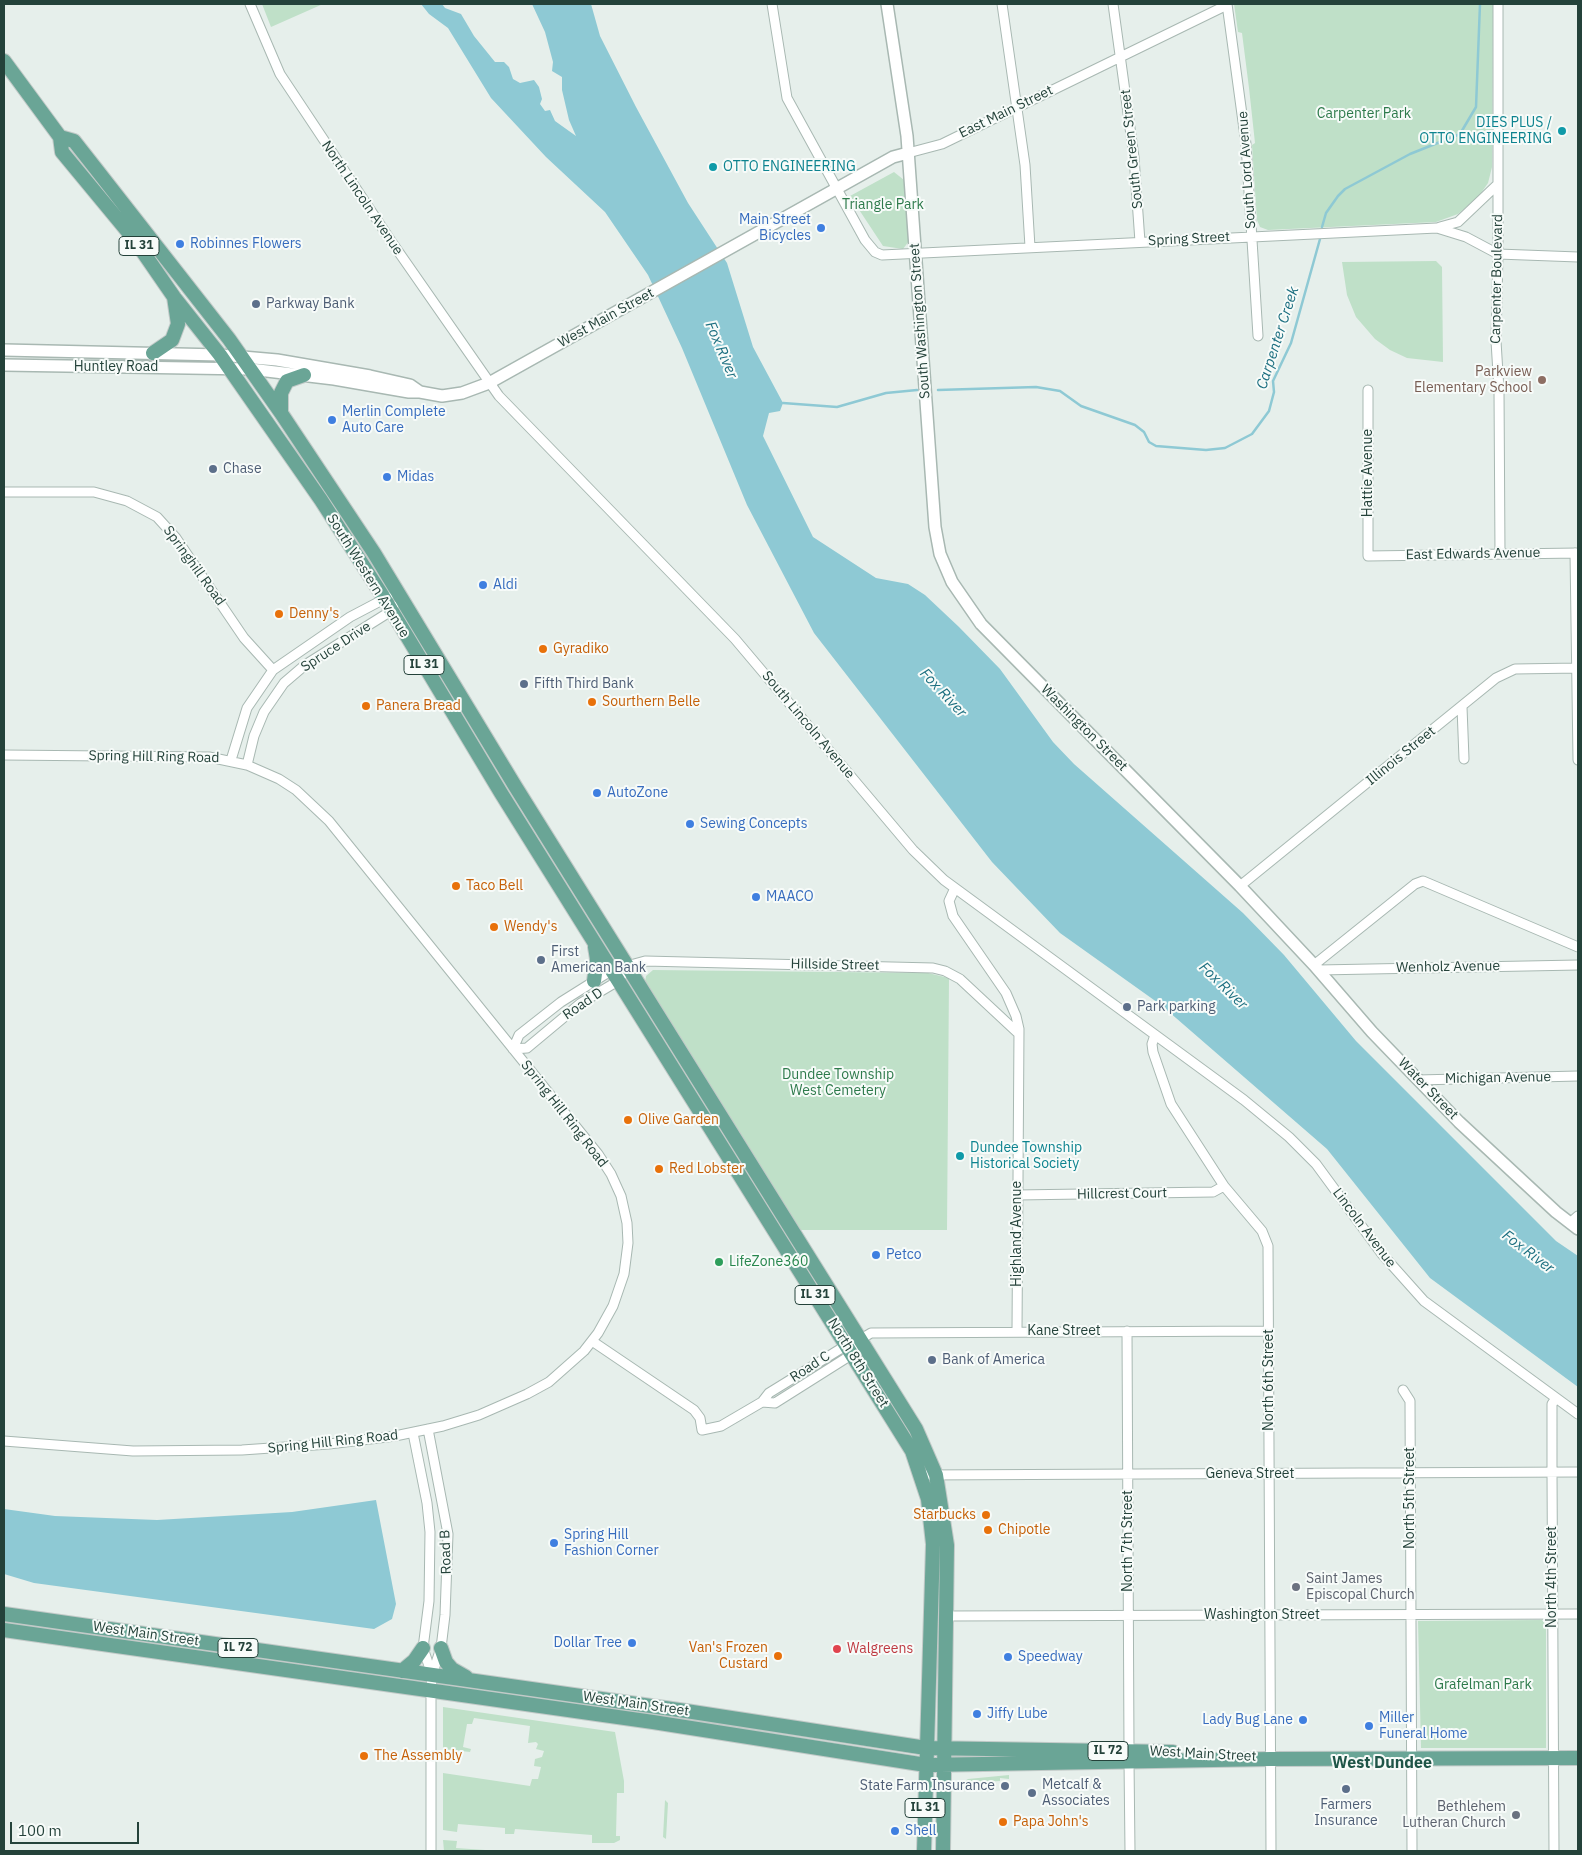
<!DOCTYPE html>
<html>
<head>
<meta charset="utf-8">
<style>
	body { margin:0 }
	#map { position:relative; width:1582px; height:1855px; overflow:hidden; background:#e6efeb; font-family:"IBM Plex Sans",sans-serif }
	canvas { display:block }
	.frame { position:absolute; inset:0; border:5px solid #24423a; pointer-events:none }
	.scale { position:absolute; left:10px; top:1822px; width:129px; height:22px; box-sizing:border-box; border:2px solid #24423a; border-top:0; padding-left:6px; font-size:15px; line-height:18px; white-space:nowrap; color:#24423a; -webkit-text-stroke:4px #f7fbf9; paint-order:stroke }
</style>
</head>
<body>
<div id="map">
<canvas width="1582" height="1855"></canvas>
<div class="frame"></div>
<div class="scale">100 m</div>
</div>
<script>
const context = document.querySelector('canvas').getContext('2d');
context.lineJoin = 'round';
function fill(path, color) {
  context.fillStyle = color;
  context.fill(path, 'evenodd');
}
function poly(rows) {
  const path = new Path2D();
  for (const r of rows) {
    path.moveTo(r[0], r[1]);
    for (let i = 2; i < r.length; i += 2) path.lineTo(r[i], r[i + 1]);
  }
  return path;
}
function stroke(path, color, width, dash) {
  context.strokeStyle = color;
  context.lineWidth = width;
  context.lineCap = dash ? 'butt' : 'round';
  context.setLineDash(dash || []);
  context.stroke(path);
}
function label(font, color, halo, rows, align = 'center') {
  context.font = font + ' "IBM Plex Sans",sans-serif';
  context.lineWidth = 4;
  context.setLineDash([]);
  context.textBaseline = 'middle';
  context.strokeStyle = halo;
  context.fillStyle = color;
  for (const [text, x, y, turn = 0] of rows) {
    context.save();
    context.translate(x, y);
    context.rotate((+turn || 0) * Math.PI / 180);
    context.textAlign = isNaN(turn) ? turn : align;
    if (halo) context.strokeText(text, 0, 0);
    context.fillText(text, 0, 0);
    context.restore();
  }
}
fill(poly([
	[262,4,323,4,271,27],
	[1234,4,1493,4,1492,167,1488,183,1479,196,1458,214,1436,222,1268,230,1260,227,1257,220,1252,145,1255,143,1249,88,1242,33,1238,32],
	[894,172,904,180,909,241,903,249,883,246,850,196],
	[1436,261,1442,267,1443,362,1407,358,1390,350,1375,339,1356,317,1347,295,1342,262],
	[653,970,928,973,949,978,947,1230,799,1230,645,982,646,976],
	[1542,1620,1546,1625,1546,1748,1421,1748,1418,1621],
	[443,1707,615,1732,624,1781,624,1793,617,1793,616,1836,620,1836,620,1840,614,1843,592,1843,592,1835,515,1829,514,1834,505,1834,505,1828,458,1824,457,1832,443,1830,443,1773,530,1786,532,1779,538,1779,541,1767,534,1766,535,1759,542,1757,544,1751,536,1749,538,1744,536,1742,528,1743,530,1726,474,1718,472,1724,467,1724,463,1747,471,1749,470,1752,443,1749],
	[1009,1775,1009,1779,1000,1778,1000,1781,963,1783,963,1791,957,1790,960,1784,968,1779],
	[665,1800,668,1803,666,1839,663,1837],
	[443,1840,457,1841,456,1848,500,1851,444,1851]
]), '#bfe0c8');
fill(poly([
	[421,4,442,4,445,8,461,14,474,36,495,62,504,62,509,67,513,79,520,83,534,80,539,87,542,99,540,104,545,111,550,110,555,121,576,136,569,120,562,90,562,77,552,71,553,62,545,32,532,4,591,4,600,36,636,107,688,203,727,263,753,347,783,403,780,411,769,413,763,436,813,537,876,578,908,584,925,595,959,627,1000,669,1053,742,1074,764,1243,913,1284,955,1356,1041,1556,1241,1578,1256,1578,1387,1430,1278,1327,1149,1161,1005,1060,933,992,862,814,633,747,505,682,348,648,275,605,212,546,157,491,98,448,28,429,14],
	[376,1500,396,1604,392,1619,374,1629,34,1583,4,1574,4,1509,55,1516,157,1520,292,1512]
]), '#8ec9d4');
stroke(poly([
	[1322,227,1326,213,1338,196,1345,189,1410,154,1460,134,1476,107,1480,4],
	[938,390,1036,387,1060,391,1081,406,1135,425,1144,432,1149,442,1156,446,1206,450,1225,448,1252,434,1269,411,1274,392,1273,381,1291,343,1320,239],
	[783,403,837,407,886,393,917,390]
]), '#8ec9d4', 2.5);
const minor = poly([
	[250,4,280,74,391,241,499,396,735,639,913,850,944,880,1244,1100,1289,1137,1316,1164,1382,1254,1424,1301,1578,1414],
	[772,4,787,98,865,240,875,252,882,255,1437,228,1466,237,1498,254,1578,257],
	[1002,4,1025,165,1030,247],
	[1113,4,1134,157,1140,242],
	[1227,4,1246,144,1258,336],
	[1498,4,1498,254,1496,341,1499,390,1500,554],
	[908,153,942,144,1227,5],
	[1440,227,1458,222,1498,184],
	[1368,390,1368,556,1578,553],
	[4,492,94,492,127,501,157,517,176,538,244,638,273,670],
	[1575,553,1578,760],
	[1462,707,1464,759],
	[4,755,209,757,247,765,279,779,296,790,329,821,598,1154,611,1174,621,1196,627,1223,628,1243,624,1274,613,1306,598,1333,584,1351,549,1382,527,1394,479,1415,443,1426,395,1436,329,1444,242,1450,133,1451,4,1441],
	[231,760,247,708,273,670,350,617,388,597],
	[247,765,254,736,264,712,284,683,305,665,391,611,394,606],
	[1240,886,1496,678,1515,669,1578,668],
	[955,888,949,901,953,916,1006,993,1016,1016,1019,1029,1017,1331],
	[1314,965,1415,884,1423,881,1578,947],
	[1319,970,1578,965],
	[1155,1035,1152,1044,1153,1052,1171,1104,1224,1186,1262,1231,1268,1246,1271,1851],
	[513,1049,519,1035,561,1002,612,970,645,961,933,968,945,971,960,979,1019,1034],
	[513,1049,527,1048,581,1003,618,981,628,967],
	[1418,1080,1578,1076],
	[1017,1195,1213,1192,1224,1186],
	[1570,1223,1578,1216],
	[1127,1331,1129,1751],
	[592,1341,694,1410,700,1418,702,1430,721,1426,762,1402,769,1393,850,1343],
	[1403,1390,1410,1401,1412,1851],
	[762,1402,775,1403,851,1355,861,1339,871,1333,1269,1331],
	[428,1429,448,1534,445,1615,441,1648,432,1675,431,1691,431,1851],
	[413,1433,427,1503,430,1532,429,1601,423,1648,432,1675],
	[921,1475,1578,1472],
	[947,1616,1578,1614],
	[1129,1761,1130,1851],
	[1554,1851,1552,1472,1552,1404,1556,1398]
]);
const tertiary = poly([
	[887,4,907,136,935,527,940,554,952,582,981,624,1240,886,1314,965,1372,1032,1459,1122,1556,1212,1578,1229],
	[4,350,220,355,277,360,370,376,410,385,420,392],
	[4,365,250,369,334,379,409,392,420,392,442,396,462,393,489,383,893,157,908,153]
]);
const primary = poly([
	[4,61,60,137,62,152,134,239,174,297,220,355,321,500,384,598,501,793,912,1451,928,1499,933,1544,924,1851],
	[60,137,74,141,96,169,229,339,281,413,374,553,515,786,916,1429,936,1475,947,1545,943,1851],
	[153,353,172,340,178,324,174,297],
	[281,413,281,393,287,381,304,375],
	[594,981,597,959,595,947],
	[4,1614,686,1711,926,1748,1173,1752],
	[4,1630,653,1722,926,1765,1271,1759,1578,1758],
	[441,1648,446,1662,452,1669,466,1677],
	[402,1671,414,1661,423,1648]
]);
stroke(minor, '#a8b8b2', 11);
stroke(tertiary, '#a8b8b2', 14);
stroke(primary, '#c2cac8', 16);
stroke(minor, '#fff', 9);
stroke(tertiary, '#fff', 11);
stroke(primary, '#6aa596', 14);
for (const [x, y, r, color] of [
	[1562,131,5,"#0f9aa8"],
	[713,167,5,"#0f9aa8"],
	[821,228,5,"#3f7fe0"],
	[180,244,5,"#3f7fe0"],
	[256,304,5,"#5c6f8a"],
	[1542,380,5,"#8d6e63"],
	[332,420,5,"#3f7fe0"],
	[213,469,5,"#5c6f8a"],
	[387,477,5,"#3f7fe0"],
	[483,585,5,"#3f7fe0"],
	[279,614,5,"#e8710a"],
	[543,649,5,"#e8710a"],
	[524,684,5,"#5c6f8a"],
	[592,702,5,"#e8710a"],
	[366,706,5,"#e8710a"],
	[597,793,5,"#3f7fe0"],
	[690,824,5,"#3f7fe0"],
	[456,886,5,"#e8710a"],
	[756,897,5,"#3f7fe0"],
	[494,927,5,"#e8710a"],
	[541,960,5,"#5c6f8a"],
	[1127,1007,5,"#5c6f8a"],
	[628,1120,5,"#e8710a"],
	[960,1156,5,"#0f9aa8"],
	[659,1169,5,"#e8710a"],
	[876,1255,5,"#3f7fe0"],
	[719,1262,5,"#2e9e5b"],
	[932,1360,5,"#5c6f8a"],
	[986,1515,5,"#e8710a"],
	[988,1530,5,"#e8710a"],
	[554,1543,5,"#3f7fe0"],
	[1296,1587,5,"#6b7280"],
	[632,1643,5,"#3f7fe0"],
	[837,1649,5,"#e0444e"],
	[778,1656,5,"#e8710a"],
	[1008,1657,5,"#3f7fe0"],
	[977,1714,5,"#3f7fe0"],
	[1303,1720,5,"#3f7fe0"],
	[1369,1726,5,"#3f7fe0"],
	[364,1756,5,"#e8710a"],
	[1005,1786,5,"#5c6f8a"],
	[1346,1789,5,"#5c6f8a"],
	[1032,1793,5,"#5c6f8a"],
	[1516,1815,5,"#6b7280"],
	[1003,1822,5,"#e8710a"],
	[895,1831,5,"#3f7fe0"]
]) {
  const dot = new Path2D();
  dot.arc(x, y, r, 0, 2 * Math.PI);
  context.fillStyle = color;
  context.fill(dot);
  stroke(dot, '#f7fbf9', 2);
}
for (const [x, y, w] of [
	[139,246,40],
	[424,665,40],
	[815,1295,40],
	[238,1648,40],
	[1108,1751,40],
	[925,1808,40]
]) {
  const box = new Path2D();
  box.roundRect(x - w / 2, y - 9.5, w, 19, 4);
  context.fillStyle = '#f7fbf9';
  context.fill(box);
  stroke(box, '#24423a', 1);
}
label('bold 12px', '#24423a', null, [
	["IL 31",139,246],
	["IL 31",424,665],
	["IL 31",815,1295],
	["IL 72",238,1648],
	["IL 72",1108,1751],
	["IL 31",925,1808]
]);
label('14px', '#24423a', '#f7fbf9', [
	["East Main Street",1006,112,-26],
	["South Green Street",1132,149,-96],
	["South Lord Avenue",1247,170,-94],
	["North Lincoln Avenue",362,198,56],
	["Spring Street",1189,239,-3],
	["Carpenter Boulevard",1497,279,-89],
	["West Main Street",606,318,-29],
	["South Washington Street",920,321,-94],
	["Huntley Road",116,367],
	["Hattie Avenue",1368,473,-90],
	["East Edwards Avenue",1473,554,-1],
	["Springhill Road",194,566,54],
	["South Western Avenue",368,576,58],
	["Spruce Drive",336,647,-33],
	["South Lincoln Avenue",808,725,50],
	["Washington Street",1084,728,45],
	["Illinois Street",1401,756,-39],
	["Spring Hill Ring Road",154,757,1],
	["Hillside Street",835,965,1],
	["Wenholz Avenue",1448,967,-1],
	["Road D",583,1004,-34],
	["Michigan Avenue",1498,1078,-1],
	["Water Street",1428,1089,46],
	["Spring Hill Ring Road",564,1114,52],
	["Hillcrest Court",1122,1194,-1],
	["Lincoln Avenue",1364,1228,53],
	["Highland Avenue",1017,1234,-90],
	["Kane Street",1064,1331],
	["North 8th Street",858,1363,58],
	["Road C",810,1367,-33],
	["North 6th Street",1269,1380,-90],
	["Spring Hill Ring Road",333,1442,-6],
	["Geneva Street",1250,1474],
	["North 5th Street",1410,1498,-90],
	["North 7th Street",1128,1541,-90],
	["Road B",446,1552,-92],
	["North 4th Street",1552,1577,-90],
	["Washington Street",1262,1615],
	["West Main Street",146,1634,8],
	["West Main Street",636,1704,8],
	["West Main Street",1203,1754,3]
]);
label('14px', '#2d7a4b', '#f7fbf9', [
	["Carpenter Park",1364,114],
	["Triangle Park",883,205],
	["Dundee Township",838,1075],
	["West Cemetery",838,1091],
	["Grafelman Park",1483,1685]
]);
label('14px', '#0d838f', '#f7fbf9', [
	["DIES PLUS /",1552,123,"right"],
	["OTTO ENGINEERING",1552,139,"right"],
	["OTTO ENGINEERING",723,167],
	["Dundee Township",970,1148],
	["Historical Society",970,1164]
], 'left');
label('14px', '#366cbe', '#f7fbf9', [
	["Main Street",811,220,"right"],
	["Bicycles",811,236,"right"],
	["Robinnes Flowers",190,244],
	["Merlin Complete",342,412],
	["Auto Care",342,428],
	["Midas",397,477],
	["Aldi",493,585],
	["AutoZone",607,793],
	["Sewing Concepts",700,824],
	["MAACO",766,897],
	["Petco",886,1255],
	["Spring Hill",564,1535],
	["Fashion Corner",564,1551],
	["Dollar Tree",622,1643,"right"],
	["Speedway",1018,1657],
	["Jiffy Lube",987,1714],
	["Miller",1379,1718],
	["Funeral Home",1379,1734],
	["Lady Bug Lane",1293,1720,"right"],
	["Shell",905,1831]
], 'left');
label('14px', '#4e5e75', '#f7fbf9', [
	["Parkway Bank",266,304],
	["Chase",223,469],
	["Fifth Third Bank",534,684],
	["First",551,952],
	["American Bank",551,968],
	["Park parking",1137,1007],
	["Bank of America",942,1360],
	["Metcalf &",1042,1785],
	["Associates",1042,1801],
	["State Farm Insurance",995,1786,"right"],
	["Farmers",1346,1805,"center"],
	["Insurance",1346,1821,"center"]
], 'left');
label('14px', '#785e54', '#f7fbf9', [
	["Parkview",1532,372],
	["Elementary School",1532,388]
], 'right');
label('14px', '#c56008', '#f7fbf9', [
	["Denny's",289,614],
	["Gyradiko",553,649],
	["Sourthern Belle",602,702],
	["Panera Bread",376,706],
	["Taco Bell",466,886],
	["Wendy's",504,927],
	["Olive Garden",638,1120],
	["Red Lobster",669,1169],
	["Starbucks",976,1515,"right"],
	["Chipotle",998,1530],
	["Van's Frozen",768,1648,"right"],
	["Custard",768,1664,"right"],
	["The Assembly",374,1756],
	["Papa John's",1013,1822]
], 'left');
label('14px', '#27864d', '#f7fbf9', [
	["LifeZone360",729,1262]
], 'left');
label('14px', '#5b616d', '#f7fbf9', [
	["Saint James",1306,1579],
	["Episcopal Church",1306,1595],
	["Bethlehem",1506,1807,"right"],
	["Lutheran Church",1506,1823,"right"]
], 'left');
label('14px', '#be3a42', '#f7fbf9', [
	["Walgreens",847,1649]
], 'left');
label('italic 15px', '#1c6f80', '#f7fbf9', [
	["Carpenter Creek",1278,338,-72],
	["Fox River",721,350,67],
	["Fox River",943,693,47],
	["Fox River",1223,986,44],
	["Fox River",1528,1252,37]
]);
label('bold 16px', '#1f5548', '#f7fbf9', [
	["West Dundee",1382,1763]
]);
</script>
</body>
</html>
